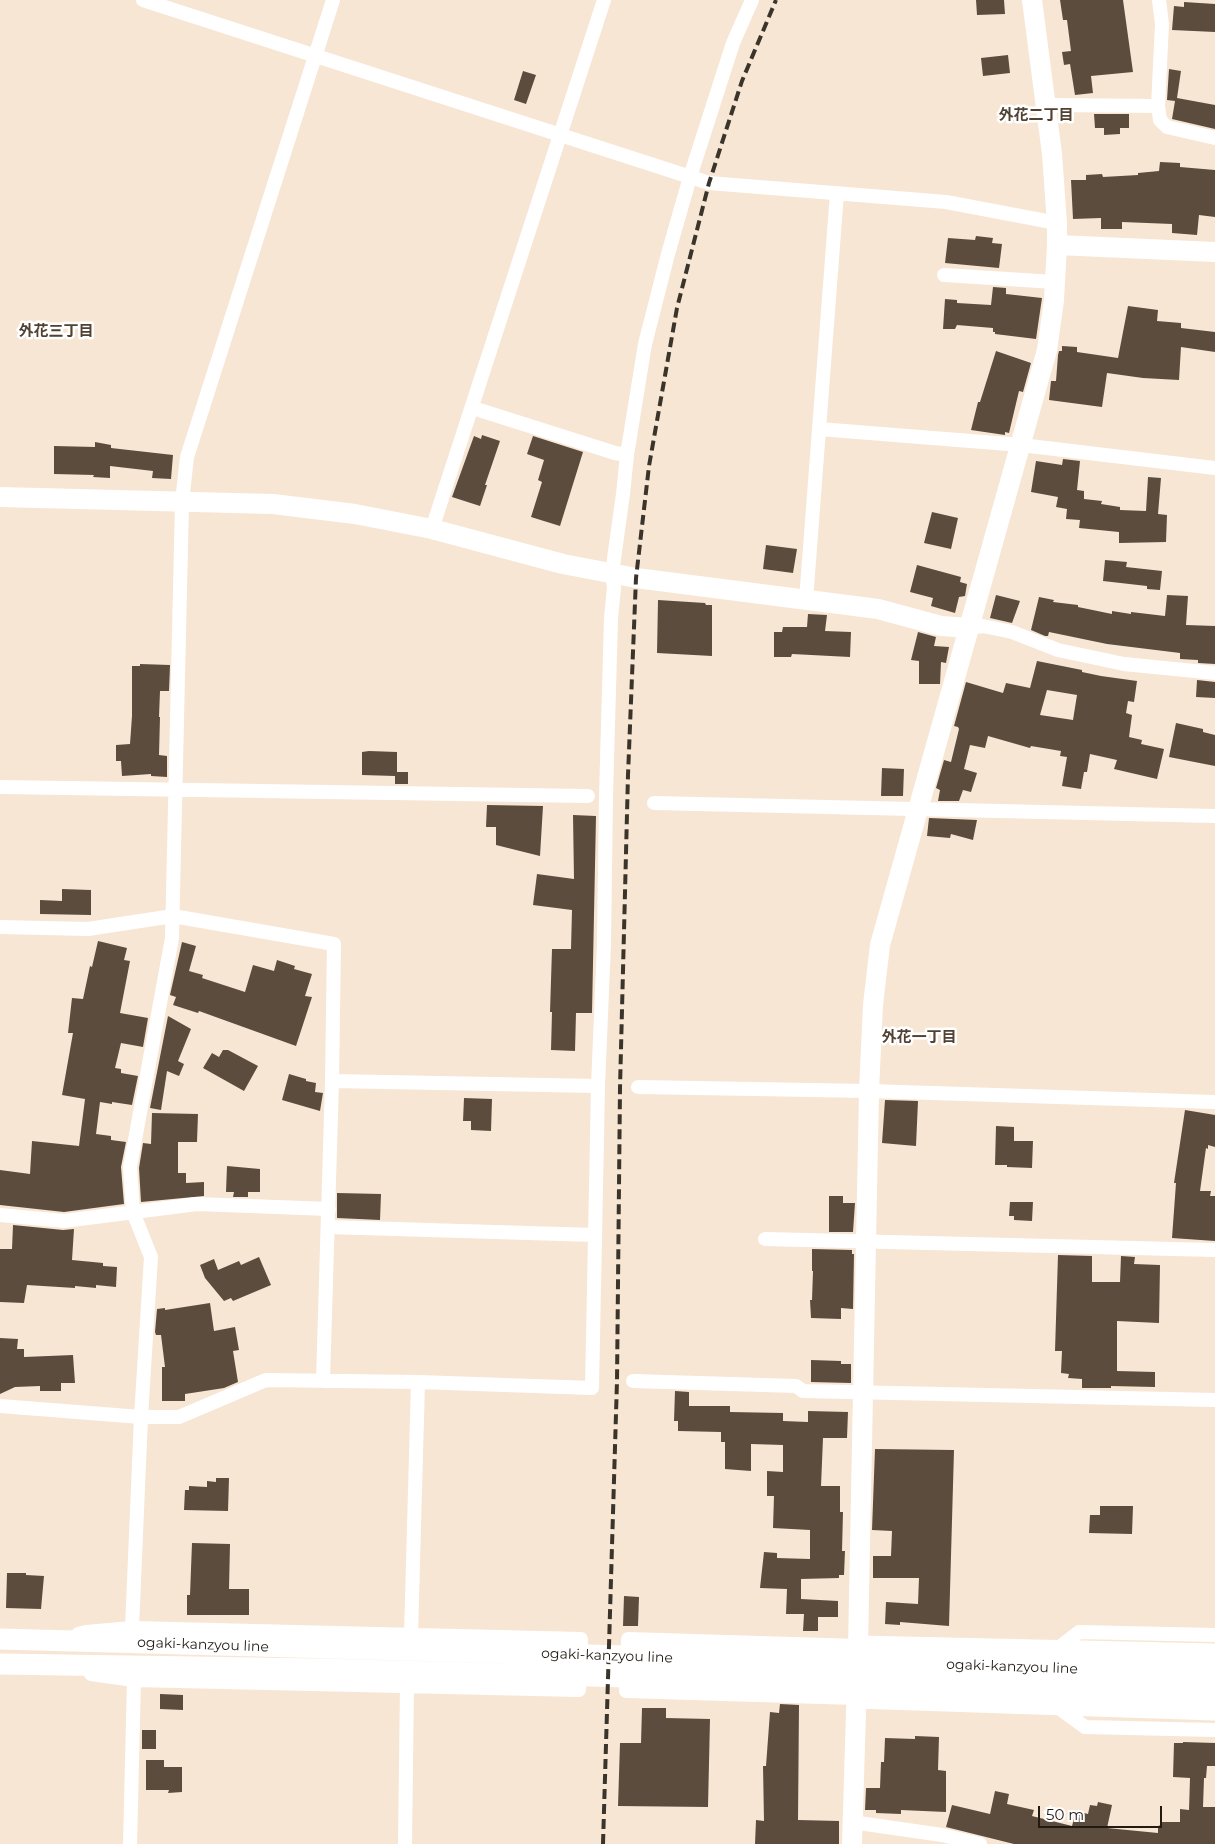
<!DOCTYPE html>
<html>
<head>
<meta charset="utf-8">
<style>
	body { margin:0 }
	#map { position:relative; width:1215px; height:1844px; overflow:hidden; background:#f8e6d4; font-family:Montserrat,sans-serif }
	canvas { display:block }
	.scale { position:absolute; left:1038px; top:1806px; width:124px; height:22px; box-sizing:border-box; border:2px solid #211b14; border-top:0; padding-left:6px; font-size:15px; line-height:18px; white-space:nowrap; color:#211b14; -webkit-text-stroke:4px #fff; paint-order:stroke }
</style>
</head>
<body>
<div id="map">
<canvas width="1215" height="1844"></canvas>
<div class="scale">50 m</div>
</div>
<script>
const context = document.querySelector('canvas').getContext('2d');
context.lineJoin = 'round';
function fill(path, color) {
  context.fillStyle = color;
  context.fill(path, 'evenodd');
}
function poly(rows) {
  const path = new Path2D();
  for (const r of rows) {
    path.moveTo(r[0], r[1]);
    for (let i = 2; i < r.length; i += 2) path.lineTo(r[i], r[i + 1]);
  }
  return path;
}
function stroke(path, color, width, dash) {
  context.strokeStyle = color;
  context.lineWidth = width;
  context.lineCap = dash ? 'butt' : 'round';
  context.setLineDash(dash || []);
  context.stroke(path);
}
function label(font, color, halo, rows, align = 'center') {
  context.font = font + ' Montserrat,"Noto Sans JP",sans-serif';
  context.lineWidth = 5;
  context.setLineDash([]);
  context.textBaseline = 'middle';
  context.strokeStyle = halo;
  context.fillStyle = color;
  for (const [text, x, y, turn = 0] of rows) {
    context.save();
    context.translate(x, y);
    context.rotate((+turn || 0) * Math.PI / 180);
    context.textAlign = isNaN(turn) ? turn : align;
    if (halo) context.strokeText(text, 0, 0);
    context.fillText(text, 0, 0);
    context.restore();
  }
}
fill(poly([
	[976,0,1004,0,1005,14,977,15],
	[1060,0,1123,0,1133,72,1091,76,1093,93,1075,95,1070,64,1064,65,1062,52,1071,51,1067,20,1063,20],
	[1184,2,1215,4,1215,32,1172,30,1174,6,1184,7],
	[1008,55,1010,73,983,76,981,58],
	[1169,69,1181,71,1177,98,1215,105,1215,129,1172,119,1175,101,1167,100],
	[523,71,536,75,526,104,514,100],
	[1094,114,1129,114,1129,128,1120,128,1120,134,1104,135,1104,128,1095,128],
	[1160,162,1180,163,1180,167,1215,170,1215,217,1199,215,1197,235,1172,233,1172,224,1122,222,1122,229,1101,229,1101,218,1073,219,1071,180,1086,180,1086,175,1102,174,1103,177,1138,175,1138,173,1159,171],
	[976,236,993,238,992,243,1002,244,999,268,945,263,948,238,975,240],
	[993,287,1006,288,1006,294,1042,298,1036,339,995,334,995,332,993,332,993,328,957,325,955,329,943,329,945,299,957,300,957,303,991,305],
	[1128,306,1158,310,1157,321,1181,323,1181,328,1215,332,1215,352,1181,347,1179,380,1143,378,1107,373,1102,407,1049,400,1051,381,1056,381,1058,355,1059,351,1062,351,1062,346,1077,347,1077,352,1118,358],
	[996,351,1031,363,1023,392,1019,391,1009,433,1005,432,1005,435,971,430,978,402,980,402],
	[482,435,500,441,485,485,487,485,480,506,452,497,474,436,481,439],
	[533,436,583,452,560,526,531,517,542,482,538,480,544,460,527,454],
	[95,442,111,445,111,448,173,455,171,479,152,478,153,471,110,466,110,478,93,477,94,475,54,474,54,446,95,447],
	[1063,459,1080,461,1077,490,1084,491,1084,499,1102,501,1101,504,1120,507,1120,510,1146,511,1148,477,1161,478,1158,514,1167,515,1166,542,1119,543,1119,532,1079,528,1080,520,1066,519,1067,509,1056,507,1058,497,1031,492,1036,461,1062,465],
	[932,512,958,518,951,549,924,543],
	[766,545,797,549,793,573,763,569],
	[1105,560,1127,562,1126,567,1162,571,1160,590,1147,589,1147,586,1103,581],
	[917,565,961,577,960,582,967,584,965,596,959,597,955,613,931,606,933,598,910,592],
	[996,595,1020,601,1012,623,990,618],
	[1167,595,1188,596,1186,625,1215,626,1215,664,1198,663,1198,660,1180,659,1180,653,1107,644,1049,632,1048,636,1045,636,1031,630,1039,597,1054,600,1053,602,1078,605,1078,607,1112,614,1112,611,1131,614,1131,612,1165,616],
	[658,600,705,603,706,605,712,605,712,656,657,653],
	[808,614,827,615,825,631,851,632,850,657,792,654,791,657,774,657,774,632,782,632,783,627,807,627],
	[918,632,936,637,934,646,949,647,946,663,941,662,940,684,919,684,919,661,911,660],
	[1037,661,1082,670,1082,672,1101,676,1137,681,1134,702,1128,701,1126,713,1132,715,1129,737,1142,740,1141,744,1164,749,1157,779,1114,769,1117,760,1090,754,1087,772,1084,772,1081,789,1062,786,1067,757,1060,756,1061,751,1031,746,1030,748,988,736,985,748,970,745,964,769,977,773,971,792,963,790,959,801,938,801,940,790,936,788,944,760,951,762,959,729,958,727,954,726,966,682,1003,693,1006,683,1030,688],
	[1047,690,1077,695,1073,720,1040,715],
	[140,664,170,665,169,691,160,691,159,717,160,717,159,755,167,756,167,777,151,776,151,774,122,776,121,761,116,761,116,745,130,744,132,716,132,666,140,666],
	[1197,680,1215,682,1215,698,1196,697],
	[1176,723,1203,729,1203,732,1215,735,1215,766,1169,757],
	[369,751,397,752,397,772,408,772,408,784,395,784,395,776,362,775,362,752],
	[882,768,904,769,903,796,881,796],
	[487,805,543,806,540,856,496,845,496,827,486,827],
	[573,815,596,816,592,1013,576,1013,575,1051,551,1050,552,1012,550,1012,552,949,571,949,572,910,533,905,537,874,574,879],
	[929,818,977,820,973,840,951,834,950,838,927,836],
	[62,889,91,890,91,915,40,914,40,900,62,901],
	[98,941,127,948,124,960,130,961,120,1013,148,1018,143,1047,121,1043,115,1068,121,1069,121,1073,138,1076,132,1105,112,1102,112,1104,100,1102,96,1134,111,1136,111,1140,126,1142,121,1167,124,1204,64,1212,0,1205,0,1170,30,1174,32,1141,79,1146,85,1099,62,1095,73,1033,68,1033,72,998,83,999,90,966,92,967],
	[182,942,196,946,189,971,203,975,202,978,245,992,253,965,274,971,277,960,295,966,294,969,312,974,305,996,312,997,296,1046,199,1011,198,1013,173,1005,176,997,170,995],
	[168,1016,191,1029,178,1061,184,1064,179,1076,167,1071,161,1110,150,1108],
	[223,1050,228,1050,258,1066,244,1091,203,1068,212,1053,219,1057],
	[289,1074,306,1079,306,1081,316,1083,315,1092,323,1093,320,1111,282,1100],
	[464,1098,492,1099,491,1131,471,1130,471,1121,463,1121],
	[885,1100,918,1101,916,1146,882,1143],
	[1185,1110,1215,1115,1215,1147,1208,1145,1208,1149,1206,1148,1200,1191,1211,1191,1210,1196,1215,1196,1215,1241,1172,1238,1176,1183,1174,1183],
	[152,1113,198,1114,197,1142,178,1142,178,1173,186,1173,186,1183,204,1182,204,1196,141,1202,139,1168,143,1143,151,1144],
	[996,1126,1014,1127,1014,1141,1033,1141,1032,1168,1007,1167,1007,1165,995,1165],
	[227,1166,260,1169,260,1192,248,1192,248,1197,233,1197,234,1192,226,1192],
	[337,1193,381,1194,380,1220,337,1218],
	[829,1196,843,1196,843,1203,855,1203,853,1232,829,1232],
	[1010,1202,1033,1202,1032,1221,1014,1220,1014,1216,1009,1216],
	[13,1225,63,1230,74,1229,72,1260,103,1263,103,1266,117,1267,116,1287,96,1285,96,1288,75,1286,75,1288,27,1285,24,1303,0,1302,0,1249,12,1249],
	[812,1249,852,1250,852,1254,854,1254,853,1309,841,1308,841,1319,811,1318,810,1300,812,1300,813,1271,812,1271],
	[1058,1255,1092,1256,1092,1282,1120,1282,1121,1256,1135,1257,1134,1264,1160,1265,1159,1323,1117,1321,1117,1371,1155,1372,1155,1387,1111,1386,1111,1388,1082,1388,1082,1379,1068,1378,1069,1374,1061,1373,1062,1351,1055,1351],
	[259,1257,271,1285,233,1301,231,1298,224,1301,205,1278,200,1265,214,1259,218,1270,239,1261,241,1265],
	[210,1303,214,1331,235,1327,239,1350,233,1351,238,1382,224,1388,185,1394,185,1401,162,1401,162,1367,165,1367,161,1335,156,1335,155,1332,157,1309,165,1308,165,1310],
	[0,1338,18,1339,17,1349,24,1349,24,1357,73,1355,75,1383,61,1383,61,1391,40,1391,40,1386,15,1387,0,1394],
	[811,1360,841,1361,841,1364,851,1364,851,1383,811,1382],
	[675,1391,689,1392,689,1406,730,1406,730,1412,783,1413,783,1421,808,1422,808,1411,848,1412,847,1438,823,1438,821,1486,840,1486,840,1512,843,1512,842,1551,845,1551,844,1575,839,1575,839,1578,801,1579,801,1599,838,1601,838,1617,818,1617,818,1631,803,1631,804,1614,786,1614,787,1589,760,1588,764,1552,777,1553,777,1558,810,1559,810,1530,773,1528,774,1496,767,1496,767,1471,783,1472,783,1445,751,1444,751,1471,725,1469,725,1442,721,1442,721,1432,678,1431,678,1421,674,1421],
	[875,1449,954,1450,949,1626,900,1622,900,1625,885,1624,886,1602,918,1604,919,1578,873,1578,873,1556,891,1556,892,1531,872,1530],
	[216,1478,229,1478,228,1511,184,1510,185,1490,189,1490,189,1486,207,1487,207,1481,216,1482],
	[1100,1506,1133,1506,1132,1534,1089,1533,1090,1515,1100,1515],
	[192,1543,230,1544,229,1589,249,1589,249,1615,187,1615,187,1595,190,1595],
	[7,1573,26,1573,26,1575,44,1576,41,1609,6,1608],
	[624,1596,639,1597,638,1626,623,1626],
	[160,1694,183,1695,183,1710,160,1709],
	[780,1704,799,1705,798,1820,839,1821,839,1844,755,1844,756,1820,764,1821,763,1766,766,1766,770,1712,779,1713],
	[642,1708,666,1708,666,1718,710,1719,708,1807,618,1806,620,1743,641,1743],
	[142,1730,156,1730,156,1749,142,1749],
	[915,1736,939,1737,938,1770,946,1771,946,1812,901,1810,901,1814,876,1813,876,1810,865,1810,866,1788,880,1788,881,1762,884,1762,885,1738,915,1739],
	[1183,1742,1215,1743,1215,1766,1207,1766,1206,1778,1204,1778,1203,1807,1215,1807,1215,1844,1014,1844,946,1827,952,1805,990,1814,995,1791,1009,1794,1007,1804,1034,1810,1032,1816,1072,1826,1076,1811,1088,1814,1090,1805,1097,1806,1098,1802,1112,1805,1107,1828,1158,1833,1158,1826,1161,1825,1161,1822,1180,1822,1180,1809,1189,1810,1190,1778,1173,1777,1174,1743,1183,1743],
	[146,1760,164,1760,164,1767,182,1767,182,1792,168,1793,169,1790,146,1790]
]), '#5c4c3d');
stroke(poly([
	[143,0,709,183,946,202,1057,223],
	[1158,106,1162,24,1159,0],
	[1046,107,1054,105,1158,106,1160,120,1167,127,1215,138],
	[944,275,1055,282],
	[473,408,615,453,627,455],
	[819,429,1021,445,1215,468],
	[432,529,604,0],
	[806,600,837,193],
	[969,628,983,626,1012,632,1058,650,1124,664,1215,673],
	[0,787,588,796],
	[654,803,1215,816],
	[0,927,88,929,173,916,334,944,332,1081],
	[638,1087,869,1091,1215,1102],
	[0,1215,64,1221,197,1204,329,1209],
	[328,1227,595,1235],
	[765,1239,1215,1250],
	[323,1381,332,1081,598,1086],
	[633,1381,796,1386,803,1391,1215,1400],
	[418,1382,592,1388,598,1086,604,944,606,796,611,618,614,588,612,573,623,494,627,455,645,344,668,254,690,177,733,43,752,0],
	[0,1406,141,1417,179,1417,266,1380,418,1382,411,1635],
	[132,1628,141,1417,151,1257,133,1212,130,1167,172,938,182,502,187,457,333,0],
	[78,1634,86,1632,132,1628,581,1639,579,1690,134,1680,91,1674],
	[1056,1650,1079,1632,1215,1635],
	[856,1698,626,1691,628,1639,858,1646],
	[1055,1705,1085,1727,1215,1730],
	[852,1822,942,1835,980,1844],
	[130,1844,134,1680],
	[405,1844,407,1686]
]), '#fff', 14);
stroke(poly([
	[1057,245,1215,252],
	[0,497,273,504,355,514,432,529,563,564,636,578,878,609,941,626,969,628],
	[852,1844,858,1646,869,1091,873,1005,880,945,1047,350,1054,300,1057,245,1057,223,1052,154,1032,0]
]), '#fff', 20);
stroke(poly([
	[0,1639,1215,1672],
	[858,1646,1215,1654],
	[0,1664,318,1669,1215,1692],
	[856,1698,1215,1710]
]), '#fff', 21);
stroke(poly([
	[603,1844,617,1381,620,1088,628,775,636,578,649,466,677,308,709,183,742,81,776,0]
]), '#3b342b', 4, [10, 5]);
label('14px', '#211b14', '#fff', [
	["ogaki-kanzyou line",203,1645,2],
	["ogaki-kanzyou line",607,1656,2],
	["ogaki-kanzyou line",1012,1667,2]
]);
label('bold 15px', '#504132', '#fff', [
	["外花二丁目",1036,116],
	["外花三丁目",56,332],
	["外花一丁目",919,1038]
]);
</script>
</body>
</html>
